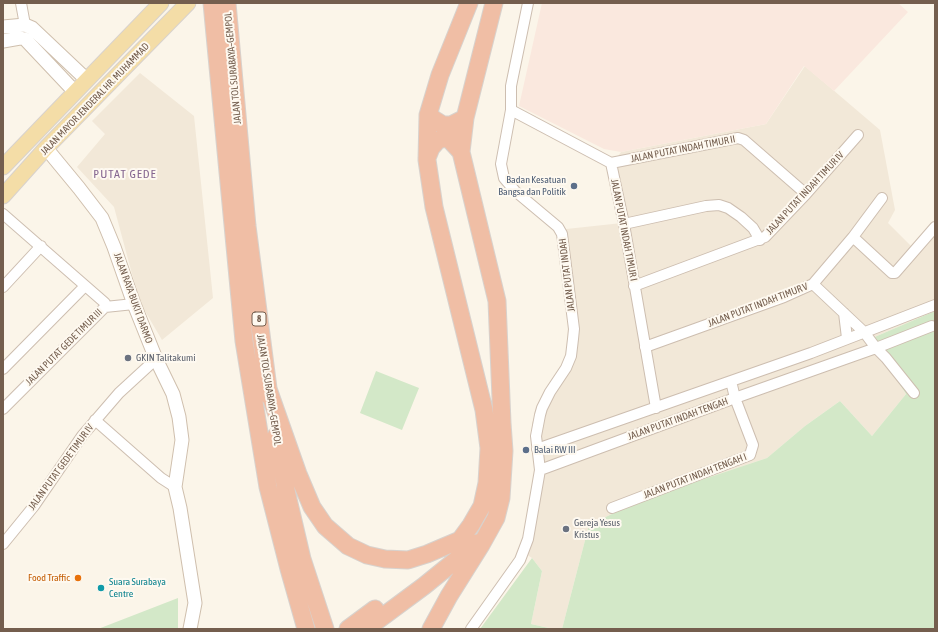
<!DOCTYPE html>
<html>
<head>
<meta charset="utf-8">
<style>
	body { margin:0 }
	#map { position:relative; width:938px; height:632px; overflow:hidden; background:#fbf5e9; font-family:"Asap Condensed",sans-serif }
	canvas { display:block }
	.frame { position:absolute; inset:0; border:4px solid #745e4e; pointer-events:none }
</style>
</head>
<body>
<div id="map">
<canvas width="938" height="632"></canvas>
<div class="frame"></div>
</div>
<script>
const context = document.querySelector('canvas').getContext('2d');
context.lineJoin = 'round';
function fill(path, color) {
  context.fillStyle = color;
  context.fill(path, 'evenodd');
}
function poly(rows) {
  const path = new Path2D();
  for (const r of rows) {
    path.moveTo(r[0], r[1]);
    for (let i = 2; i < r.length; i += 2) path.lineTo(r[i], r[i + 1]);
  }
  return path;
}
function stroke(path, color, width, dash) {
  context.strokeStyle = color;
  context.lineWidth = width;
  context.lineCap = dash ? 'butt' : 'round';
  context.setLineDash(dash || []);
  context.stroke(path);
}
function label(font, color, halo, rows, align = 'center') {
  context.font = font + ' "Asap Condensed",sans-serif';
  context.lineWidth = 4;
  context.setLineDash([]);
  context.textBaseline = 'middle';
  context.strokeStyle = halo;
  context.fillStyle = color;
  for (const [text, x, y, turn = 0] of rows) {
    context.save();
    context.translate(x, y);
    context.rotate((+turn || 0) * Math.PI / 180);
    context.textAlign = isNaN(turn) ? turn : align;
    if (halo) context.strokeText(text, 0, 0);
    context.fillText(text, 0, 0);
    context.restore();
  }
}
fill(poly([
	[805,66,880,130,895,210,888,223,916,251,935,227,935,311,870,339,906,394,872,436,840,401,805,426,767,458,641,500,589,525,562,629,553,629,531,624,542,571,532,558,521,551,540,463,532,423,536,413,570,365,571,339,557,230,622,223,615,160,621,152,766,124],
	[140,73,194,116,213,298,162,340,142,306,132,274,114,207,77,167,105,134,92,121]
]), '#f2e8d8');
fill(poly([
	[542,3,898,3,908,12,834,91,804,66,766,124,621,152,604,149,519,106]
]), '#fae8de');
fill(poly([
	[935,311,935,629,562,629,589,525,641,500,767,458,805,426,840,401,872,436,906,394,870,339],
	[376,371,419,388,402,430,360,413],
	[532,558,542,571,531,624,553,629,480,629],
	[178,598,178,629,98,629]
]), '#d3e8c8');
const street = poly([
	[21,3,25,25],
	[511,110,611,163,624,224,656,408],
	[611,163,738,138,744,140,806,194],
	[3,214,105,303,105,307],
	[624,224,706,206,719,205,728,208,741,217,753,228,760,240],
	[853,237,892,273,895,273,935,227],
	[813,284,864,332,876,348,886,358,914,393],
	[634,286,765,237,806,194,858,135],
	[3,287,41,246],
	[844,313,847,338],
	[645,347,784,297,813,284,853,237,882,198],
	[3,369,85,286],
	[3,409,105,307,134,304],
	[95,420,161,478,175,487],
	[537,449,811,353,935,305],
	[540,470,735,398,876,348,932,326],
	[612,508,750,455,753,445,735,398,731,381],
	[3,544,34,506,82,436,119,393,156,359],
	[471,629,520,560,528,539,540,470,536,436,540,415,542,408,550,392,566,368,571,356,573,339,574,329,562,234,558,227,515,191,504,178,501,164,511,110,511,86,528,3]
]);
const secondary = poly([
	[3,27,25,25,32,28,87,80],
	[3,41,20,38,25,39,75,92],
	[46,148,79,188,102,218,114,247,134,304,156,359,173,394,179,417,182,440,175,487,180,508,195,603,190,629]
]);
const primary = poly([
	[3,167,161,3],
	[3,196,46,148,188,3]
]);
const highway = poly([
	[212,3,244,341,268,487,289,569,306,629],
	[227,3,247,226,269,396],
	[428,115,435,120,443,125,451,125,465,118],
	[427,158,431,148,438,140,445,138,450,140,461,152],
	[267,386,298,474,312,507,325,526,348,546,367,555,385,559,408,560,427,554,460,540,471,525,482,506,487,483,489,448,484,410,434,207,427,160,428,115,440,75,469,3],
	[276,436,287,495,302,559,325,629],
	[348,629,375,609],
	[366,629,424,586,477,543],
	[431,629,449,596,481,545,496,518,501,498,504,451,502,423,497,301,461,152,465,118,494,3]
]);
stroke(street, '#cdbeb0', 12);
stroke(secondary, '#cfbfad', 15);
stroke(primary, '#d8d2cd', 17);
stroke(highway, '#d8d2cd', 19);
stroke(street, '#fff', 10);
stroke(secondary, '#fff', 13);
stroke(primary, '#f4dda7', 15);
stroke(highway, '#f0bea5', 17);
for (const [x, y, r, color] of [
	[574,186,4,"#5c6f8a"],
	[128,358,4,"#6b7280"],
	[526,450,4,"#5c6f8a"],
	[566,529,4,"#6b7280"],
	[78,578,4,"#e8710a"],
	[101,588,4,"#0f9aa8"]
]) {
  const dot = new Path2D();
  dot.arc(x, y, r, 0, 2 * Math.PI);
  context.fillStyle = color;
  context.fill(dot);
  stroke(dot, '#fef9f0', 1.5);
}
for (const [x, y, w] of [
	[259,319,14]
]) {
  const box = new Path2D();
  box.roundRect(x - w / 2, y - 7, w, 14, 3);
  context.fillStyle = '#fef9f0';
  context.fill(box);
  stroke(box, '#745e4e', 1);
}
label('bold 9px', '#745e4e', null, [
	["8",259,319]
]);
label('10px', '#745e4e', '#fef9f0', [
	["JALAN TOL SURABAYA–GEMPOL",233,68,-95],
	["JALAN MAYOR JENDERAL HR. MUHAMMAD",95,99,-46],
	["JALAN PUTAT INDAH TIMUR II",683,149,-11],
	["JALAN PUTAT INDAH TIMUR IV",805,193,-47],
	["JALAN PUTAT INDAH TIMUR I",624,230,79],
	["JALAN PUTAT INDAH",567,275,-97],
	["JALAN RAYA BUKIT DARMO",133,298,70],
	["JALAN PUTAT INDAH TIMUR V",758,305,-21],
	["JALAN PUTAT GEDE TIMUR III",64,347,-45],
	["JALAN TOL SURABAYA–GEMPOL",269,390,81],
	["JALAN PUTAT INDAH TENGAH",678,419,-20],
	["JALAN PUTAT GEDE TIMUR IV",61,467,-54],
	["JALAN PUTAT INDAH TENGAH I",695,476,-21]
]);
label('10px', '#4e5e75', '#fef9f0', [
	["Badan Kesatuan",566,180],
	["Bangsa dan Politik",566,192],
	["Balai RW III",534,450,"left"]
], 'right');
label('10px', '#5b616d', '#fef9f0', [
	["GKIN Talitakumi",136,358],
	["Gereja Yesus",574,523],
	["Kristus",574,535]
], 'left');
label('10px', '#c56008', '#fef9f0', [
	["Food Traffic",70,578]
], 'right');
label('10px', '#0d838f', '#fef9f0', [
	["Suara Surabaya",109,582],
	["Centre",109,594]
], 'left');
context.letterSpacing = '1px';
label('12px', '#856690', '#fef9f0', [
	["PUTAT GEDE",125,174]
]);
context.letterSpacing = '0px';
</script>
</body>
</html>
